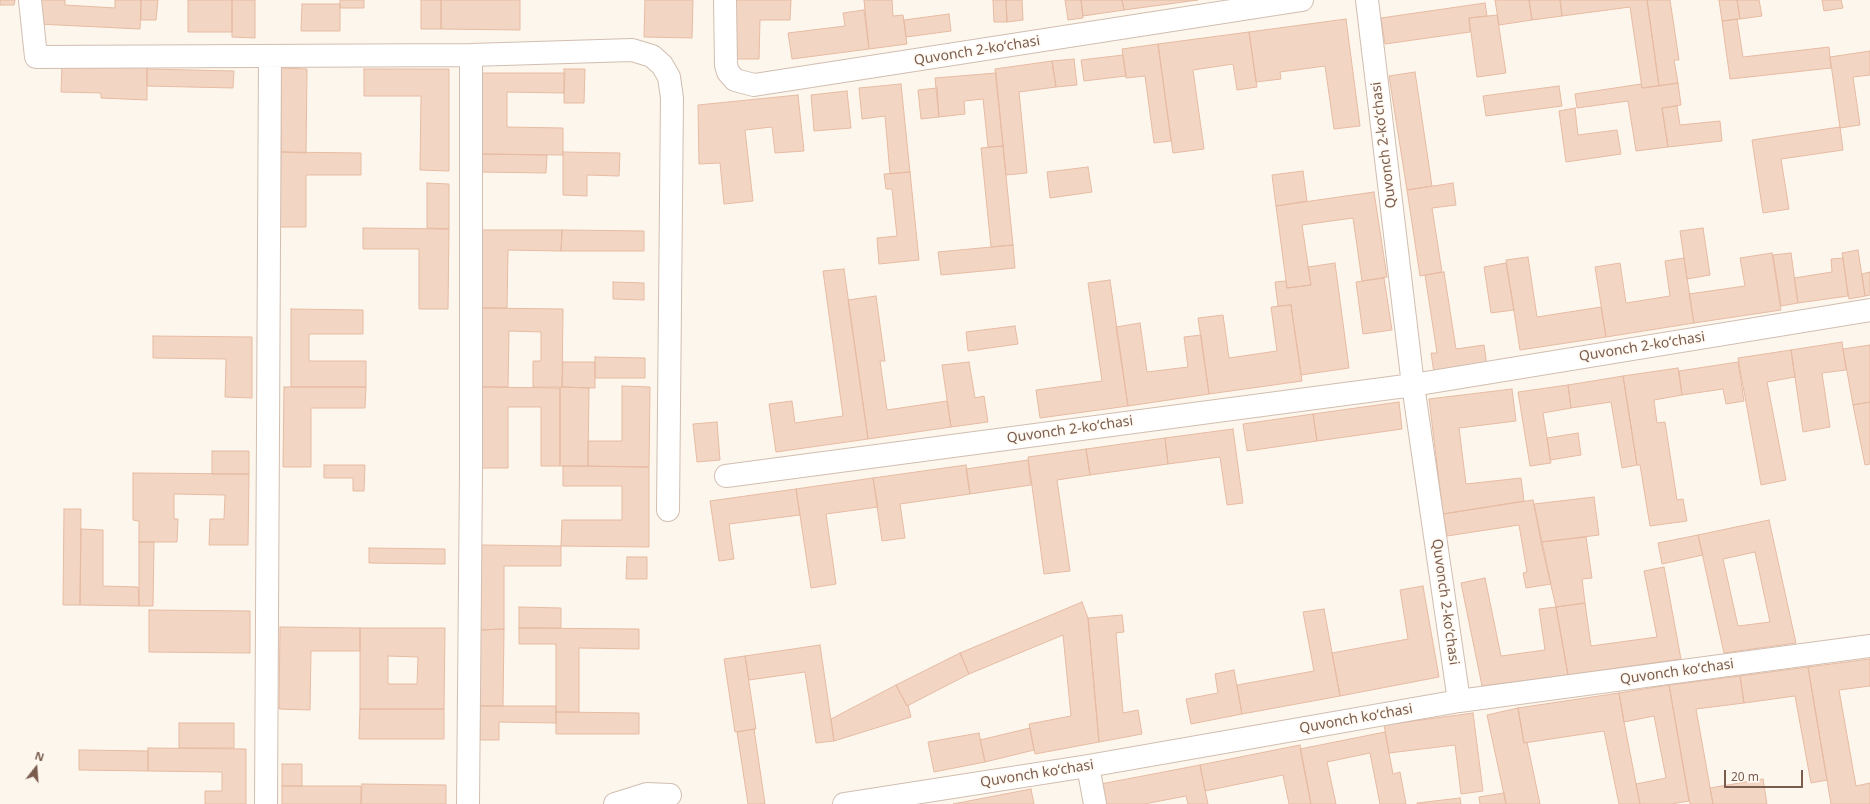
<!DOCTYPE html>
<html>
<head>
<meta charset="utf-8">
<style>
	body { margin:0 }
	#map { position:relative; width:1870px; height:804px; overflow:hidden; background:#fdf6ec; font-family:"Noto Sans",sans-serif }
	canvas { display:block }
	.north { position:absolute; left:16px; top:748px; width:40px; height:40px; -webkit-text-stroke:3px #fffaf3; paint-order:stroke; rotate:17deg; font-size:11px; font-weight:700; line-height:16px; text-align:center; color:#7a5c4d }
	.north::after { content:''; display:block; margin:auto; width:14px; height:18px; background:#7a5c4d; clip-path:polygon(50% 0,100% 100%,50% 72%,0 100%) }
	.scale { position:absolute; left:1724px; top:770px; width:79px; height:18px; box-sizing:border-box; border:2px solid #7a5c4d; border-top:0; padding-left:5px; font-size:12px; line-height:14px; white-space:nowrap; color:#7a5c4d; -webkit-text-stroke:3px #fffaf3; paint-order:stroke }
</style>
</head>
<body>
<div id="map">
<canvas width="1870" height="804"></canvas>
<div class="north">N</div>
<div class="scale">20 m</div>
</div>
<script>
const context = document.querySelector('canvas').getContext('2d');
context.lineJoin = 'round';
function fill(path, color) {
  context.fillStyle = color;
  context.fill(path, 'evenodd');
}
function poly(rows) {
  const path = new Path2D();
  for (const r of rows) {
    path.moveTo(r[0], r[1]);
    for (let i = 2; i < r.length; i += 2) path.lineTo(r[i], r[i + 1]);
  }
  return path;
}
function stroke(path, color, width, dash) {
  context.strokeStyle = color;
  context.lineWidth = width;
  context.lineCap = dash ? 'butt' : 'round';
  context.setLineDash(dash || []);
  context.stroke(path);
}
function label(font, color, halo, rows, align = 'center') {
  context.font = font + ' "Noto Sans",sans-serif';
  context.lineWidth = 3.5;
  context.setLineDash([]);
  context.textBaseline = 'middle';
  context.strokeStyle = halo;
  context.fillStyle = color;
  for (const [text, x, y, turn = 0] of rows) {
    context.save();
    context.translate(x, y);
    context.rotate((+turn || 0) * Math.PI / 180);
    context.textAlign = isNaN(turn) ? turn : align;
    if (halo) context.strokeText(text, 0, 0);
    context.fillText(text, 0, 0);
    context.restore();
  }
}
const building = poly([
	[0,0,15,0,14,5,0,5,0,0],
	[37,0,65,0,65,5,115,8,115,0,141,0,140,29,38,24,37,0],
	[141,0,158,0,156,20,141,20,141,0],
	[188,0,232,0,232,32,188,32,188,0],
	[232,0,255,0,255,38,232,37,232,0],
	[340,0,364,0,364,8,340,8,340,0],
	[421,0,441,0,441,29,421,29,421,0],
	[441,0,520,0,520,30,441,29,441,0],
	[645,0,693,0,692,38,644,37,645,0],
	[731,0,791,0,790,20,760,20,759,59,731,59,731,0],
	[864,0,892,0,893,16,903,15,907,44,869,49,864,0],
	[993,0,1006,0,1007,22,994,22,993,0],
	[1006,0,1022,0,1023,20,1007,22,1006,0],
	[1065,0,1081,0,1083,18,1068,20,1065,0],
	[1081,0,1122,0,1124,10,1083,16,1081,0],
	[1122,0,1198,0,1124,10,1122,0],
	[1495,0,1529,0,1532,20,1499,25,1495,0],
	[1529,0,1560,0,1562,16,1532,20,1529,0],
	[1560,0,1647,0,1659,86,1642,88,1630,7,1562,16,1560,0],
	[1647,0,1670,0,1679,60,1674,60,1678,83,1659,86,1647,0],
	[1719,0,1737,0,1740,19,1722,21,1719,0],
	[1737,0,1759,0,1762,16,1740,19,1737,0],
	[1822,0,1841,0,1843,8,1824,11,1822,0],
	[1485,3,1487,16,1469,18,1470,32,1385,44,1381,18,1485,3],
	[302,4,340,4,340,31,301,31,302,4],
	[864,10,869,49,792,59,788,33,845,26,843,13,864,10],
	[949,14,951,31,906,37,904,20,949,14],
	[1497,15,1506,73,1477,77,1469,18,1497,15],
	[1346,19,1360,126,1334,129,1325,66,1280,72,1281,79,1256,82,1249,32,1346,19],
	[1737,19,1743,57,1829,47,1831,68,1730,79,1722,21,1737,19],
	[1249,32,1257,87,1237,90,1233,64,1193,70,1204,149,1173,153,1158,44,1249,32],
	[1158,44,1171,141,1154,143,1145,76,1126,78,1122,49,1158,44],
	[1870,51,1870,75,1853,77,1860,125,1840,128,1830,57,1870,51],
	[1123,55,1126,76,1084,81,1081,60,1123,55],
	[1074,59,1077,85,1056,87,1052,61,1074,59],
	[1052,61,1056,87,1019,92,1027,173,1006,175,995,69,1052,61],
	[62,65,147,67,147,100,101,98,101,93,61,92,62,65],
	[281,68,307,69,306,153,281,152,281,68],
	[147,69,234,71,233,88,147,86,147,69],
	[364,69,449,69,449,171,420,170,421,96,364,96,364,69],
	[564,69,585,69,584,103,564,103,564,69],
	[1415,72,1432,186,1407,190,1389,76,1415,72],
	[481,73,565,73,564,93,507,92,507,127,563,128,563,155,481,154,481,73],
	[996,73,1003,146,988,147,983,99,964,101,965,114,939,117,935,78,996,73],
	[1678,83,1681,105,1662,108,1668,147,1636,151,1628,101,1577,108,1575,94,1641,84,1642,88,1678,83],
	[901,84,910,172,890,174,885,116,862,119,859,88,901,84],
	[1559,86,1562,106,1486,116,1483,96,1559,86],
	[937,88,939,117,921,119,918,90,937,88],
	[847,91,851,128,814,131,811,95,847,91],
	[798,95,804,151,775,153,772,127,745,130,753,201,724,204,720,163,699,164,698,105,798,95],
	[1677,106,1680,125,1720,121,1722,141,1668,147,1662,108,1677,106],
	[1575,108,1578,135,1617,130,1621,154,1566,162,1559,111,1575,108],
	[1840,127,1843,150,1781,159,1789,209,1763,213,1752,140,1840,127],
	[1003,146,1013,245,991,247,981,148,1003,146],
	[281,152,361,153,361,175,306,175,306,227,280,227,281,152],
	[563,152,620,153,619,176,587,175,587,196,563,195,563,152],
	[481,154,547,155,546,173,481,172,481,154],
	[1088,167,1092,192,1050,198,1047,172,1088,167],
	[1303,171,1307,201,1276,206,1272,175,1303,171],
	[910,172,919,260,879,264,877,238,897,236,892,189,886,189,884,174,910,172],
	[427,183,449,184,449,229,427,228,427,183],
	[1453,183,1456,205,1432,208,1442,272,1420,276,1407,190,1453,183],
	[1374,192,1387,277,1362,281,1353,218,1302,225,1311,285,1287,288,1276,206,1374,192],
	[363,228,449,229,448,309,419,309,419,249,363,249,363,228],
	[1703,228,1710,275,1687,279,1680,231,1703,228],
	[481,230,562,230,561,251,508,250,507,308,480,308,481,230],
	[562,230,644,231,644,251,561,251,562,230],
	[1013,245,1015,268,941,275,938,252,1013,245],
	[1858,250,1865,296,1849,299,1842,253,1858,250],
	[1772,253,1781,310,1694,323,1689,294,1745,286,1740,258,1772,253],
	[1791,253,1798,303,1781,306,1773,255,1791,253],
	[1528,257,1537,317,1601,307,1606,337,1520,350,1506,260,1528,257],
	[1684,258,1694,323,1606,337,1595,267,1620,263,1626,303,1670,296,1665,261,1684,258],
	[1843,258,1848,296,1798,303,1794,278,1832,272,1831,259,1843,258],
	[1335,263,1349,368,1301,375,1291,305,1278,306,1275,282,1286,281,1287,288,1311,285,1308,267,1335,263],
	[1506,263,1514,310,1491,313,1484,267,1506,263],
	[844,269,868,439,776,452,769,404,792,401,795,423,843,416,823,271,844,269],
	[1444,272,1456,349,1484,345,1487,366,1434,373,1431,353,1437,353,1425,275,1444,272],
	[1870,272,1870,295,1865,296,1862,274,1870,272],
	[1384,278,1392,330,1363,334,1356,282,1384,278],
	[1110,280,1128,406,1040,418,1036,390,1102,381,1088,283,1110,280],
	[613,282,644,283,644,300,613,299,613,282],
	[876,296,885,361,880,361,887,410,947,401,951,427,868,439,848,300,876,296],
	[1291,305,1302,381,1209,394,1198,318,1223,315,1229,358,1277,351,1271,307,1291,305],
	[480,308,563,309,562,387,533,387,533,361,541,361,541,332,509,331,508,387,480,387,480,308],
	[291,309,363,310,363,334,309,334,309,361,366,361,366,387,291,387,291,309],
	[1140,323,1147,372,1188,367,1184,337,1201,335,1209,394,1128,406,1116,327,1140,323],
	[1015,326,1018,344,968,351,966,332,1015,326],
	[153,336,252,337,252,398,225,397,226,359,153,358,153,336],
	[1842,342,1846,370,1822,373,1830,427,1803,432,1791,350,1842,342],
	[1870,345,1870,402,1853,405,1843,349,1870,345],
	[1791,350,1795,377,1767,382,1786,480,1761,485,1738,358,1791,350],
	[595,357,645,358,645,378,595,378,595,357],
	[563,362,595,362,595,388,562,387,563,362],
	[969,362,975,398,984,396,988,422,951,427,942,365,969,362],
	[1738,362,1744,401,1726,404,1723,389,1682,395,1679,371,1738,362],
	[1678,368,1682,395,1654,400,1657,423,1665,422,1677,500,1683,499,1687,521,1650,526,1640,465,1637,465,1623,376,1678,368],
	[1623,376,1637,465,1622,468,1611,402,1571,408,1568,385,1623,376],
	[1568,385,1571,408,1543,413,1551,463,1530,466,1518,392,1568,385],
	[622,386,650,387,649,467,588,466,588,441,622,441,622,386],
	[284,387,366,387,365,408,311,408,311,467,283,467,284,387],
	[480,387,560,388,560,466,541,466,541,407,508,407,508,468,479,468,480,387],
	[562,387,589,388,588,466,560,466,560,388,562,387],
	[1512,389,1516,421,1459,428,1466,484,1521,478,1524,501,1443,514,1429,399,1512,389],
	[1399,402,1402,429,1317,441,1313,414,1399,402],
	[1870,402,1870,464,1865,465,1853,405,1870,402],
	[1313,414,1317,441,1247,451,1243,424,1313,414],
	[717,422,720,460,697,462,693,424,717,422],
	[1233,429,1243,503,1227,505,1220,457,1168,464,1165,438,1233,429],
	[1578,433,1581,455,1550,460,1547,438,1578,433],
	[1165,438,1168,464,1090,475,1086,449,1165,438],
	[1086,449,1090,475,1057,480,1070,571,1044,574,1028,457,1086,449],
	[212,451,249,451,249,474,212,474,212,451],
	[1028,460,1031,485,970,494,966,469,1028,460],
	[324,465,365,465,364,491,353,491,353,478,324,478,324,465],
	[966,465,970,494,900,504,905,538,882,541,873,478,966,465],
	[563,466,649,467,649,547,561,546,562,520,622,520,622,486,563,486,563,466],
	[133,473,249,474,248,545,209,545,210,519,224,519,225,495,174,494,174,519,178,519,177,542,139,542,139,521,133,520,133,473],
	[873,478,878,507,826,514,836,584,811,588,796,489,873,478],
	[796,489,800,515,729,524,734,559,719,561,710,501,796,489],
	[1594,497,1599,535,1541,542,1534,504,1594,497],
	[1533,500,1551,584,1526,588,1523,573,1527,572,1519,525,1447,536,1443,514,1533,500],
	[64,509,81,509,80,605,63,605,64,509],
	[1769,520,1796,643,1724,653,1698,535,1769,520],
	[1755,552,1770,622,1738,626,1723,559,1755,552],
	[81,529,103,530,103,586,138,587,139,606,80,605,81,529],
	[1698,535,1703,555,1662,564,1658,543,1698,535],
	[1586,537,1592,578,1582,579,1585,603,1556,607,1541,542,1586,537],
	[139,542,154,542,153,606,139,606,139,542],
	[481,545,561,546,561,566,504,566,504,629,480,630,481,545],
	[369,548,445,549,445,564,369,563,369,548],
	[627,557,647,557,647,579,626,579,627,557],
	[1664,567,1681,659,1568,675,1556,607,1585,603,1591,646,1657,637,1644,571,1664,567],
	[1485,578,1501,656,1545,650,1539,609,1556,607,1568,675,1482,686,1461,583,1485,578],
	[1423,586,1439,677,1340,696,1332,653,1408,639,1400,590,1423,586],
	[1082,602,1088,618,1099,742,1035,754,1029,724,1071,716,1063,635,969,674,960,653,1082,602],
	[519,607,561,608,561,628,519,628,519,607],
	[1324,609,1340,696,1242,714,1237,685,1314,671,1303,612,1324,609],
	[149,610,250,611,250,653,149,652,149,610],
	[1122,615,1124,632,1116,633,1123,713,1138,710,1142,734,1099,742,1088,618,1122,615],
	[280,627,360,628,360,651,311,651,310,710,279,709,280,627],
	[360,628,445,628,444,709,360,709,360,628],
	[388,656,418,657,417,684,388,684,388,656],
	[519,628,639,629,639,649,579,648,579,712,556,712,556,644,519,644,519,628],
	[504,629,503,706,480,706,480,630,504,629],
	[820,645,834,741,816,743,805,672,749,680,745,656,820,645],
	[960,653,969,674,907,706,896,685,960,653],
	[745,656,756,729,735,732,724,659,745,656],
	[1870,659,1870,686,1839,690,1856,786,1870,783,1870,804,1831,804,1808,667,1870,659],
	[1808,667,1827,780,1811,783,1795,696,1744,703,1740,676,1808,667],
	[1234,670,1242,714,1191,724,1186,699,1218,693,1215,674,1234,670],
	[1740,676,1744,703,1696,709,1713,804,1690,804,1669,685,1740,676],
	[896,685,907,706,908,705,911,717,834,741,831,719,896,685],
	[1669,685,1689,801,1671,804,1640,804,1636,784,1666,778,1654,716,1624,722,1619,693,1669,685],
	[1619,693,1624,722,1640,804,1619,804,1604,731,1524,743,1518,708,1619,693],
	[480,706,556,706,556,723,499,722,499,740,480,740,480,706],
	[1518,708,1524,743,1527,742,1540,804,1506,804,1487,715,1518,708],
	[360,709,444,709,444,739,359,739,360,709],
	[556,712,639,713,639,734,556,734,556,712],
	[1473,713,1483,791,1461,794,1455,745,1389,753,1384,725,1473,713],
	[179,723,234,723,234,748,179,748,179,723],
	[1030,728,1034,750,985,762,980,740,1030,728],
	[754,729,765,804,748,804,737,732,754,729],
	[1385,732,1393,774,1400,772,1406,804,1380,804,1370,753,1327,762,1336,804,1311,804,1300,749,1385,732],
	[979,733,985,762,934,772,928,742,979,733],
	[1300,745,1311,804,1289,804,1283,775,1205,791,1200,765,1300,745],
	[148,748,246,749,246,804,205,804,205,791,222,791,222,772,148,771,148,748],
	[79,750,148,751,148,771,79,770,79,750],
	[282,764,302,764,302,786,282,786,282,764],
	[1200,765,1208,804,1188,804,1186,796,1144,804,1104,804,1101,784,1200,765],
	[1763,779,1767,804,1713,804,1710,788,1763,779],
	[362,784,446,785,446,804,361,804,362,784],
	[282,786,361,786,361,804,282,804,282,786],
	[1031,789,1034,804,953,804,1031,789],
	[1504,793,1506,804,1480,804,1479,797,1504,793],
	[1460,798,1461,804,1417,804,1417,803,1460,798]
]);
fill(building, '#f3d5c3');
stroke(building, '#e6bba3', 1);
const minor = poly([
	[30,0,36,57,471,55,632,50,652,56,662,65,669,77,672,98,668,510],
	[725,0,726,65,728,72,735,80,754,85,1302,0],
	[1367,0,1413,385,1459,701],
	[726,476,1413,385,1870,310],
	[1088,766,1095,804],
	[266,804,270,56],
	[468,804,471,470,471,55],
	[615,804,647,794,670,795],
	[844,804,1088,766,1459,701,1870,646]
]);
stroke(minor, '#d1beb0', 24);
stroke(minor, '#fff', 22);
label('14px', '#7a5c4d', '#fffaf3', [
	["Quvonch 2-koʻchasi",977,51,-9],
	["Quvonch 2-koʻchasi",1384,145,-97],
	["Quvonch 2-koʻchasi",1642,347,-9],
	["Quvonch 2-koʻchasi",1070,430,-8],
	["Quvonch 2-koʻchasi",1445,602,82],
	["Quvonch koʻchasi",1677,672,-8],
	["Quvonch koʻchasi",1356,719,-10],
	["Quvonch koʻchasi",1037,774,-9]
]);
</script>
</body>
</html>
